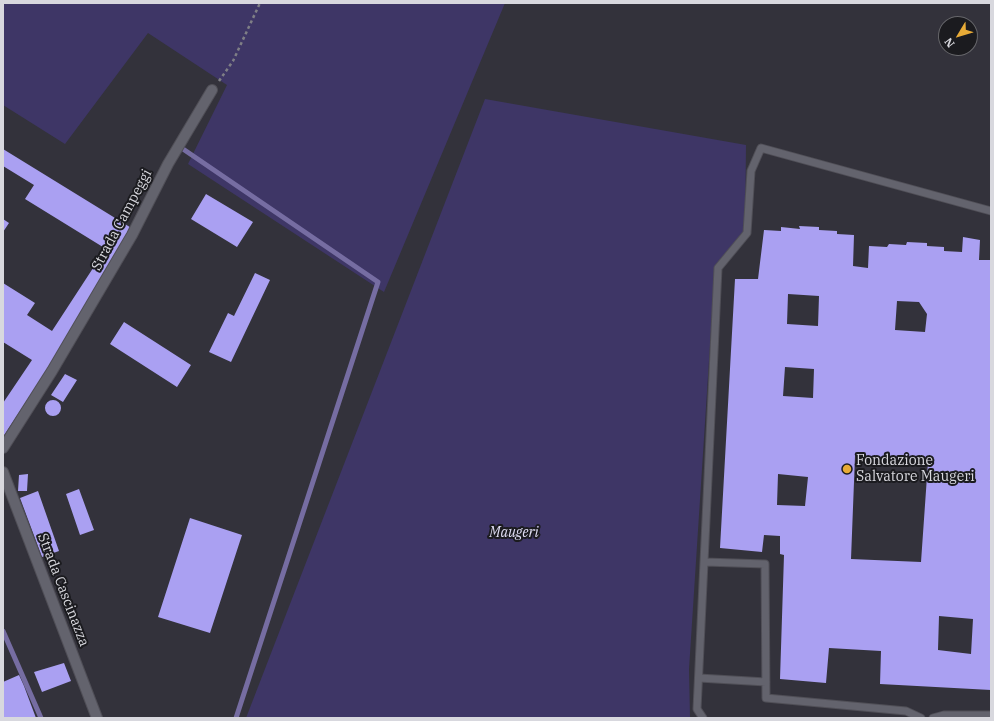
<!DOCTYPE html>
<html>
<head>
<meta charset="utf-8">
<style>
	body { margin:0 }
	#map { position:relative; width:994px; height:721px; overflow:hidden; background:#33323b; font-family:"IBM Plex Serif",serif }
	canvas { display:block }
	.frame { position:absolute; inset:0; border:4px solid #d8d8de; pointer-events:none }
	.north { position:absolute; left:938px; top:16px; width:40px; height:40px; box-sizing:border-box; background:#1b1b1f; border:1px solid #67676b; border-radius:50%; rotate:232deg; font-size:11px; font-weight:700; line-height:16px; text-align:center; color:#d8d8de }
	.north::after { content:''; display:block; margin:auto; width:14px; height:18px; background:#e8ab37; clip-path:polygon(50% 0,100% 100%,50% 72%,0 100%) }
</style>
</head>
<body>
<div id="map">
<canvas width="994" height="721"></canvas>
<div class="frame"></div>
<div class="north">N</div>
</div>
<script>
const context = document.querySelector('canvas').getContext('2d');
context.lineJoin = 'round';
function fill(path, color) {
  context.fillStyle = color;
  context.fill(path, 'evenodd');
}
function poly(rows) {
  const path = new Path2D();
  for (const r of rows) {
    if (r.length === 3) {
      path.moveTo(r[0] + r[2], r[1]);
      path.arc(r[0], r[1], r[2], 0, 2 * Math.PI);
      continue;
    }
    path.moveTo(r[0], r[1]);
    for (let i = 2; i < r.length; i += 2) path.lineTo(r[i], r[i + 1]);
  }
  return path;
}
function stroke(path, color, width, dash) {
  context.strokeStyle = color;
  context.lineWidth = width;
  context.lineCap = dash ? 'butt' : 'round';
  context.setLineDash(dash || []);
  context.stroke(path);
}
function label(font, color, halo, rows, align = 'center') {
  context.font = font + ' "IBM Plex Serif",serif';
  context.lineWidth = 4;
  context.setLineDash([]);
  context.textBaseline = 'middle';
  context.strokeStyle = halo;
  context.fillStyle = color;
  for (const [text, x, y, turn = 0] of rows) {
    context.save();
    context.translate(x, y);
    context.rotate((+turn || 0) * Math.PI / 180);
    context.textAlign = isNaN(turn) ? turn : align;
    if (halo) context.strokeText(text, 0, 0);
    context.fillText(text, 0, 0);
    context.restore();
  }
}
fill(poly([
	[3,3,505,3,384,292,188,164,227,85,148,33,65,144,3,105],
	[485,99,746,145,745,233,715,268,689,669,690,718,246,718]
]), '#3e3666');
stroke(poly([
	[183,149,378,282,236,718],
	[3,631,41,718]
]), '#766da2', 5);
fill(poly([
	[3,149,133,229,47,370,3,437,3,403,32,360,3,342,3,283,35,303,27,315,52,331,97,262,103,265,111,252,25,199,34,185,3,166],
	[206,194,253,222,237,247,191,219],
	[3,219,9,223,3,232],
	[799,226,819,227,819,230,837,231,837,234,854,235,853,266,868,268,869,246,887,247,889,244,906,245,907,242,927,243,927,246,944,247,944,251,962,252,963,237,980,240,979,260,991,260,991,690,880,684,881,651,829,648,826,683,780,679,784,555,780,554,780,536,764,535,762,552,720,548,735,279,758,279,764,230,781,231,781,227,800,229],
	[788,294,819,296,818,326,787,324],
	[897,301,919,302,927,314,925,332,895,330],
	[785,367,814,369,813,398,783,396],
	[855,456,928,462,921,562,851,559],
	[778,474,808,477,805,506,777,505],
	[939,616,973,619,971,654,938,650],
	[255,273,270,280,231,362,209,352,228,313,234,316],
	[124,322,191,365,177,387,110,344],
	[65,374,77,380,63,402,51,395],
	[53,408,8],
	[28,474,27,491,18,491,19,475],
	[79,489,94,530,80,535,66,494],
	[38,491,59,551,42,557,20,498],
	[190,518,242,535,210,633,158,617],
	[64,663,71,681,42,692,34,672],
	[19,675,24,686,36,718,3,718,3,682]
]), '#aaa0f2');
const service = poly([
	[705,562,765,564,766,698,906,711,921,718],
	[699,678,766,682],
	[703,718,697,709,718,268,747,233,751,171,761,148,991,211],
	[933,718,944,715,991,715]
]);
const minor = poly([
	[3,448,52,371,132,235,168,164,212,90],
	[3,472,97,718]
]);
stroke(service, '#504f57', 9);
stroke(minor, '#504f57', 12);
stroke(poly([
	[219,81,233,61,260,3]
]), '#7f7f86', 2.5, [3, 3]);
stroke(service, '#63636d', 7);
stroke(minor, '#63636d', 10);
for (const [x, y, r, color] of [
	[847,469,5,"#e8ab37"]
]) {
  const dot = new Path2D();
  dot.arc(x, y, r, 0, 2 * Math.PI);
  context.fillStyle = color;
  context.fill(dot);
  stroke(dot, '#1b1b1f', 1.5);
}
label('14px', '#d8d8de', '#1b1b1f', [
	["Strada Campeggi",122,220,-62],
	["Strada Cascinazza",63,590,69]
]);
label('14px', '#d8d8de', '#1b1b1f', [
	["Fondazione",856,461],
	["Salvatore Maugeri",856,477]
], 'left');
label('italic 14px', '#e0def4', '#1b1b1f', [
	["Maugeri",514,533]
]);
</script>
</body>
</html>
